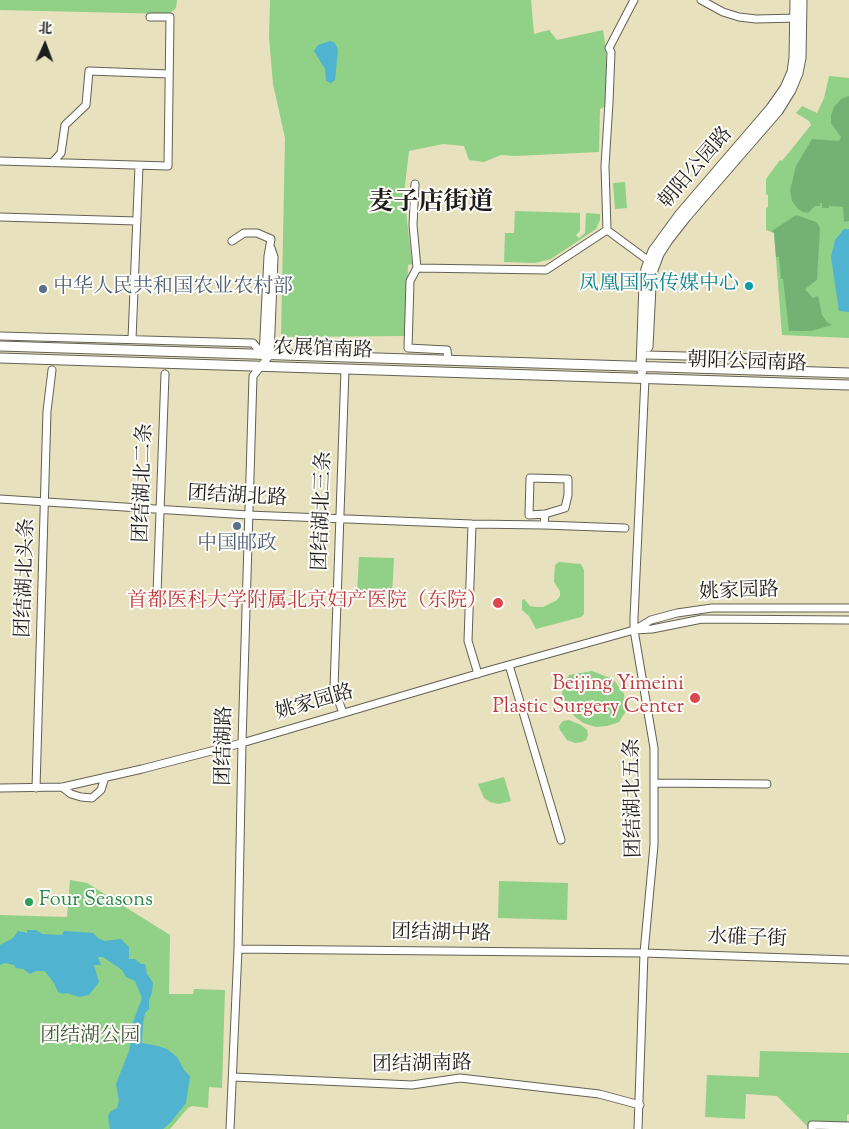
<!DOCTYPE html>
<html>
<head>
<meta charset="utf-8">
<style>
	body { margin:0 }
	#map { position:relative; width:849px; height:1129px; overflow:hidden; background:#e8e1bd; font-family:"Sorts Mill Goudy","Noto Serif SC",serif }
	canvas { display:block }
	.north { position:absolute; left:20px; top:20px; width:50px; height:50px; -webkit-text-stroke:4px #fdfcf7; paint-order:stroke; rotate:2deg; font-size:14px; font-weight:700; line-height:20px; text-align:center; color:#1c1c1c }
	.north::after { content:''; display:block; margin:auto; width:18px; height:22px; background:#1c1c1c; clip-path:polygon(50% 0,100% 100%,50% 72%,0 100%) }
</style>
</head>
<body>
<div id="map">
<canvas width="849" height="1129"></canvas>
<div class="north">北</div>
</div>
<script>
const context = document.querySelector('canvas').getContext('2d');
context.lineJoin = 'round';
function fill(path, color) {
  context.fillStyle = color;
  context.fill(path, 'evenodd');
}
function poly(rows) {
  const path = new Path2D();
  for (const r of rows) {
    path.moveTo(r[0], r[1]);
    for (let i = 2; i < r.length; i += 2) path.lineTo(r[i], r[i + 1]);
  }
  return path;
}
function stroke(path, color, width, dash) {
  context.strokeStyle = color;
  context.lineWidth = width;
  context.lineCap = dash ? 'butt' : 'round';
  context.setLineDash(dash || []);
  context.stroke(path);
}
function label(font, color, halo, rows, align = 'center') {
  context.font = font + ' "Sorts Mill Goudy","Noto Serif SC",serif';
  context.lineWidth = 4;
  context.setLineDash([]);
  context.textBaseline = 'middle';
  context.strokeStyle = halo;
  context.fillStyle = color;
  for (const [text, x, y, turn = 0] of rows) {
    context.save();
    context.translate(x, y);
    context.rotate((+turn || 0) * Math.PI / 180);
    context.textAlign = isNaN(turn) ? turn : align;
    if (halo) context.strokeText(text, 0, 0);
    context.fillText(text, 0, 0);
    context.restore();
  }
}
fill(poly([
	[0,0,177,0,176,8,169,14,0,10],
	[270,0,531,0,534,34,549,30,557,40,603,30,606,49,606,106,600,109,599,152,515,156,501,155,484,162,469,160,464,146,443,144,409,151,404,194,412,264,408,265,406,336,281,337,285,138,273,84,269,37],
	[829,76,849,78,849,338,782,335,774,233,766,230,766,208,768,207,768,195,766,194,766,179,780,160,782,161,811,125,809,121,796,113,802,106,817,113,824,98],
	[625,182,627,208,615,209,613,183],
	[515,211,580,213,580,231,576,235,579,238,585,233,586,213,600,214,600,220,596,229,551,259,535,263,504,262,505,233,514,233],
	[359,557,394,558,392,595,357,594],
	[559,562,581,564,584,570,584,614,581,617,536,629,529,616,522,610,522,600,524,599,530,606,535,607,543,607,557,600,560,596,560,591,554,582,555,565],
	[592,671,613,679,624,694,626,711,619,722,607,726,596,727,583,723,573,715,566,706,562,695,563,684,569,675],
	[569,720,581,725,587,730,588,735,586,740,582,742,575,743,567,740,560,730,559,726,563,721],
	[504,777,511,801,499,804,490,802,484,798,478,784],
	[70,880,87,883,170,935,169,994,193,994,194,989,225,990,222,1088,209,1087,208,1108,192,1106,188,1108,170,1129,0,1129,0,915,67,917],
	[499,881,568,883,567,920,498,918],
	[760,1051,849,1053,849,1114,847,1115,847,1129,816,1129,814,1127,810,1129,777,1096,746,1094,745,1119,705,1117,707,1075,759,1077]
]), '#90d087');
fill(poly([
	[849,96,849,221,844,222,843,207,830,206,830,203,829,208,822,208,822,203,820,203,820,206,815,206,808,213,803,212,798,209,792,201,790,191,796,166,812,139,839,141,841,137,831,123,831,115,834,107,841,99],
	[796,215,816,222,820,228,817,280,805,289,813,298,818,296,822,315,827,322,832,325,811,331,789,331,783,279,781,279,779,257,776,257,774,233,772,231]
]), '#74b274');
fill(poly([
	[330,41,335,43,338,50,335,80,331,83,326,81,325,69,314,51,318,45],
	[844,229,849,229,849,312,839,311,831,257,835,240],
	[27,930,36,930,42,934,62,935,64,931,93,933,98,938,104,941,121,939,129,947,129,959,135,959,141,964,145,964,147,974,153,983,152,992,149,1001,149,1009,145,1013,143,1024,142,1043,158,1046,167,1049,177,1057,184,1070,190,1076,186,1103,171,1122,163,1129,110,1129,108,1117,110,1112,117,1108,119,1101,116,1084,129,1051,132,1036,132,1025,142,998,135,981,126,977,122,970,103,957,98,957,101,965,94,965,99,982,89,995,79,997,67,993,63,994,58,992,54,983,45,971,36,971,30,974,23,969,16,968,14,965,5,963,0,965,0,945,13,938,18,931,27,933]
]), '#50b3cf');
const minor = poly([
	[701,0,723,12,739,17,756,19,799,18],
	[0,161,168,166,170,17,150,17],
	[52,163,61,153,65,125,86,105,89,71,169,74],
	[415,184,413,225,417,268,546,270,607,230,649,261],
	[0,217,137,221],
	[607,230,605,166,609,102,611,52,609,48,634,0],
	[232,241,244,233,257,233,271,239,268,256,263,356],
	[417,268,410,281,408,348,447,350,448,360],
	[0,336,253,343,263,355],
	[132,339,139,166],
	[647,355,760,358],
	[0,499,248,515,472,524,544,525,545,514,565,508,568,495,568,479,530,478,529,515,545,514],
	[472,524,468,641,478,674],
	[544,525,625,528],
	[157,594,165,374],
	[636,629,651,620,677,613,712,608,849,608],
	[509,665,561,840],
	[343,713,334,688,345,369],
	[654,783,767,784],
	[62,787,71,794,81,797,92,798,101,790,105,777],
	[0,788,63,787,142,769,242,743,487,671,634,630,652,629,702,619,849,620],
	[36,788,47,411,52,370],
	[238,949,644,953,849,960],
	[233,1077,412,1085,460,1078,599,1094,640,1105],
	[230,1129,238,949,242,743,253,376,270,355,274,257,271,248],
	[638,1129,644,953,654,845,654,748,634,630,634,618,645,378],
	[812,1129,812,1125,849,1126]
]);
const major = poly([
	[0,346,849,373],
	[648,347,651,286,653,270,659,254,668,240,686,217,778,111,791,90,798,73,801,58,802,0],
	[0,358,849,385],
	[760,358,775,370],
	[642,371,641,367,644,284,646,269,653,251,680,214,771,108,785,88,792,72,794,58,795,0]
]);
stroke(minor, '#636154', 9);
stroke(major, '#636154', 11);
stroke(minor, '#fff', 7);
stroke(major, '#fff', 9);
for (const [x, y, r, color] of [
	[749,286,5,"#0f9aa8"],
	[43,289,5,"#5c6f8a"],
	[237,526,5,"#5c6f8a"],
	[498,603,6,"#e0444e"],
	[695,698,6,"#e0444e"],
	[29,902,5,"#2e9e5b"]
]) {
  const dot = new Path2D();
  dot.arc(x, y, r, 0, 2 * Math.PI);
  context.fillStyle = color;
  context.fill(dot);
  stroke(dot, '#fdfcf7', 2);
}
label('20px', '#1c1c1c', '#fdfcf7', [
	["朝阳公园路",697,169,-49],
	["农展馆南路",323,351,2],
	["朝阳公园南路",747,364,2],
	["团结湖北二条",145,483,-88],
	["团结湖北路",237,498,3],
	["团结湖北三条",324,511,-88],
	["团结湖北头条",27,578,-88],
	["姚家园路",739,593,-2],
	["姚家园路",315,704,-16],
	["团结湖路",226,746,-89],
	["团结湖北五条",635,798,-91],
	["团结湖中路",441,935,1],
	["水碓子街",747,940,2],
	["团结湖南路",422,1066,-1]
]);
label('20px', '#0d838f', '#fdfcf7', [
	["凤凰国际传媒中心",739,286]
], 'right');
label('20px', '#4e5e75', '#fdfcf7', [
	["中华人民共和国农业农村部",53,289],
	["中国邮政",237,546,"center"]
], 'left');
label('20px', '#be3a42', '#fdfcf7', [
	["首都医科大学附属北京妇产医院（东院）",487,603],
	["Beijing Yimeini",684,686],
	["Plastic Surgery Center",684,709]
], 'right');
label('20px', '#27864d', '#fdfcf7', [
	["Four Seasons",39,902]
], 'left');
label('20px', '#455b41', '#fdfcf7', [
	["团结湖公园",90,1038]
]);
label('bold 25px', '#1c1c1c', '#fdfcf7', [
	["麦子店街道",431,205]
]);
</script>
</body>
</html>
